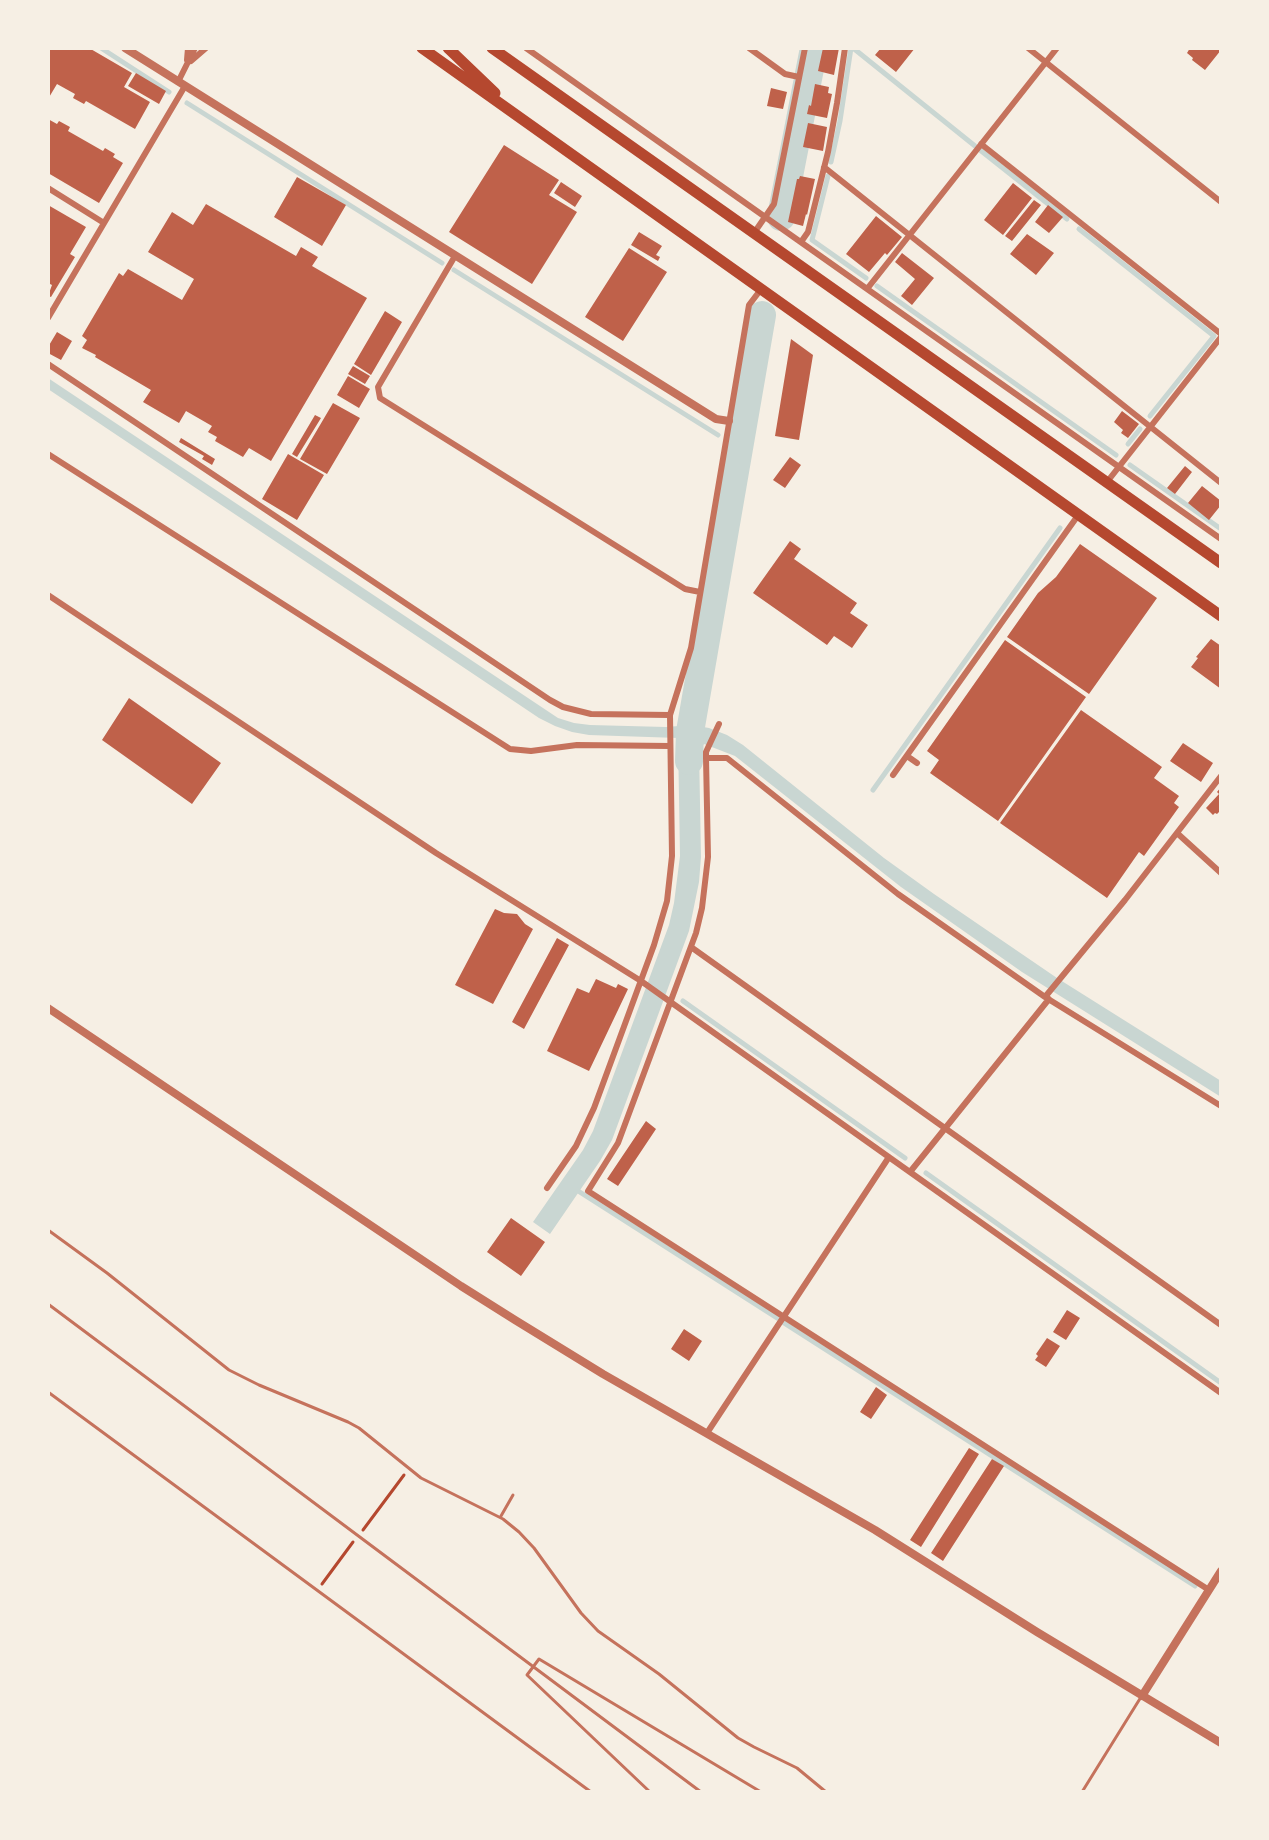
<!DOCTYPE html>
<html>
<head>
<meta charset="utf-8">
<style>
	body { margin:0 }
	#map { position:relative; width:1269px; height:1840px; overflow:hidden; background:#f6efe4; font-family:Karla,sans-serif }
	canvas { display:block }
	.frame { position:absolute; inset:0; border:50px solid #f6efe4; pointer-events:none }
</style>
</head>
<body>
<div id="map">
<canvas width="1269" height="1840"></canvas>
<div class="frame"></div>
</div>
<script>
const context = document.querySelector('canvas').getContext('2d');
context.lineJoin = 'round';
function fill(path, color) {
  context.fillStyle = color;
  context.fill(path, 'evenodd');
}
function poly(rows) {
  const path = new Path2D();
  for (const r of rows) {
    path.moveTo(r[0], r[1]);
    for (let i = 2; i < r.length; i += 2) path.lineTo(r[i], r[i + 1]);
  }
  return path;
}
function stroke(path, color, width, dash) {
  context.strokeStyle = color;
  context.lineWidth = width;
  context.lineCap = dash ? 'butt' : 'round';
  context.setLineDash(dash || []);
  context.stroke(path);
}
fill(poly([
	[48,378,558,718,574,723,590,725,666,727,692,725,709,728,727,735,743,745,884,858,934,894,1057,978,1221,1081,1221,1097,1022,972,901,887,735,756,704,744,699,749,701,857,699,882,689,931,612,1140,600,1161,550,1234,533,1222,583,1150,593,1131,669,925,674,903,680,856,678,738,589,735,572,732,555,726,539,718,48,389]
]), '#c9d6d2');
stroke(poly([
	[101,48,169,92],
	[853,48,975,146],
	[187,103,442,263],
	[980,150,1067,219],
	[831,162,840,121,851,48],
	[828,176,812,240,866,278],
	[1079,229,1214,336,1150,416],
	[454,270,718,435],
	[877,286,1116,455],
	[1128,444,1140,429],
	[735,446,739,448],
	[1130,465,1221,529],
	[873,790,1060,528],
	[683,1001,905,1158],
	[926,1173,1221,1383],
	[575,1189,777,1318],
	[784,1323,1195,1586]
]), '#c9d6d2', 5);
stroke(poly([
	[781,217,814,48],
	[689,761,690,732,762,315]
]), '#c9d6d2', 28);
fill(poly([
	[48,48,89,48,132,73,124,87,150,102,135,129,86,101,84,104,73,98,75,94,57,84,48,99],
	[823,48,839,48,834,75,818,71],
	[881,48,915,48,896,72,875,55],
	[1190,48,1221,48,1221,50,1205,70,1192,60,1193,58,1187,53],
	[136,73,166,91,159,104,128,86],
	[815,84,829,87,828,93,832,94,827,118,807,114,809,105,811,106],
	[771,88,787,92,783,109,767,106],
	[48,119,57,124,59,121,70,127,68,131,103,151,105,148,115,154,113,157,123,163,99,203,48,173],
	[808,123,827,127,823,151,803,147],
	[504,145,559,180,549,195,577,212,532,284,449,232],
	[800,176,815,179,807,215,806,214,803,226,788,222,797,179,799,179],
	[297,177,346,205,322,246,274,217],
	[561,182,582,196,575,207,554,193],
	[1013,183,1032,198,1003,235,984,220],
	[1034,200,1041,205,1012,241,1005,236],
	[206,204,296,256,301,247,318,257,312,266,367,298,271,461,249,448,243,457,215,441,217,437,208,432,212,426,186,411,179,423,143,402,151,390,95,357,96,355,82,348,87,340,82,336,119,273,123,276,128,269,182,300,194,279,148,252,172,212,193,225],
	[48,205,86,227,70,254,75,257,51,297,48,296,52,285,48,283],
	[1048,205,1063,217,1049,233,1035,222],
	[876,216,902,237,887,255,885,253,869,272,846,254],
	[639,232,662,246,656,255,660,257,658,261,631,245],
	[1027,234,1054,253,1036,275,1010,254],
	[629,248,667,272,623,341,585,317],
	[902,253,934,278,912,305,901,296,915,279,895,262],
	[385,311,402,322,371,375,354,364],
	[57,332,72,341,61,360,48,353,48,347],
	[791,339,813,355,799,440,775,436],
	[353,366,370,376,365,384,348,374],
	[348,376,370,389,359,408,337,395],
	[333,403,360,418,327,474,300,459],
	[1122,411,1139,424,1128,438,1121,433,1123,430,1114,422],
	[315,415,321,418,297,457,292,454],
	[181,438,215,459,212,465,202,459,204,456,179,442],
	[288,454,324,475,297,520,262,499],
	[790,457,801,465,785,488,773,480],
	[1185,466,1192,472,1175,494,1167,488],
	[1202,486,1221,501,1221,505,1209,520,1188,503],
	[790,541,801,549,794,559,857,603,850,613,868,625,852,648,834,636,827,645,753,593],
	[1080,544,1157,598,1089,694,1007,637,1038,593,1056,577],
	[1211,639,1221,646,1221,689,1191,667,1198,658,1196,657],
	[1005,640,1086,697,998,821,930,773,939,760,927,751],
	[129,698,221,763,192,804,102,740],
	[1081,710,1162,767,1154,778,1179,796,1174,803,1179,807,1144,856,1139,852,1107,898,1000,823],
	[1183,743,1213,763,1201,782,1170,761],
	[1221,787,1221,810,1217,814,1215,813,1213,815,1206,808,1219,794,1217,792],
	[495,909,504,913,517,914,525,924,533,929,493,1004,455,985],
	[557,938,569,945,524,1029,512,1022],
	[596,979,616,988,618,984,628,989,589,1071,547,1051,577,988,589,993],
	[646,1121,656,1129,618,1186,607,1179],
	[511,1218,545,1242,521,1276,487,1252],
	[1067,1310,1080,1318,1066,1340,1053,1332],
	[684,1329,702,1341,689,1361,671,1349],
	[1047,1338,1060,1346,1046,1367,1035,1360,1038,1356,1036,1354],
	[876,1387,887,1395,871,1419,860,1412],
	[969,1448,979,1454,921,1547,910,1540],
	[992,1459,1004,1466,943,1561,931,1553]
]), '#bf614a');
stroke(poly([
	[363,1530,404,1475],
	[322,1584,353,1542]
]), '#b5482f', 3);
stroke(poly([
	[48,1230,107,1273,229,1370,259,1385,348,1422,359,1428,421,1478,503,1519,519,1532,534,1548,581,1613,598,1631,659,1674,738,1738,754,1747,797,1768,826,1792],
	[48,1304,701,1792],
	[48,1392,591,1792],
	[501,1516,513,1495],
	[650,1792,527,1675,539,1659,761,1792],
	[1082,1792,1141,1697]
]), '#c5725c', 3);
stroke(poly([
	[526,48,1221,539],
	[749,48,785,74,799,77],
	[1028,48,1221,202],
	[187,60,188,48],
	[191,61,206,48],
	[178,82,195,48],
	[981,144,1221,334],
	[824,167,1221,483],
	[48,188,104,223],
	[754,233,774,204,805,48],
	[801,242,808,232,828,152,837,103,845,48],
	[455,256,378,387,380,398,685,589,700,592],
	[867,289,1057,48],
	[48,318,185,86],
	[48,364,550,700,563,707,591,714,670,715],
	[48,454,510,749,531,751,577,745,670,746],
	[1107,482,1221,337],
	[48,595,436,853,641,981,1221,1393],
	[907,756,917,763],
	[706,758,706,752,719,724],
	[893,775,1079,514],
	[1177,833,1221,873],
	[691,947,1221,1325],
	[1045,997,1125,900,1221,776],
	[910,1172,1049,999],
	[547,1188,576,1146,594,1108,654,945,667,901,672,856,670,715,691,648,749,305,762,288],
	[707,1433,889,1157],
	[1209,1590,588,1191,618,1143,696,933,702,908,708,857,706,758,727,758,898,894,1045,997,1221,1106]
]), '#c5725c', 6);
stroke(poly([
	[125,48,716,419,729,421],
	[48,1008,461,1286,515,1320,603,1374,875,1530,1037,1632,1221,1743],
	[1142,1696,1221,1571]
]), '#c5725c', 8);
stroke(poly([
	[422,48,1221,616],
	[448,48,495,93],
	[492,48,1221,563]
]), '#b5482f', 11);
</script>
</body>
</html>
